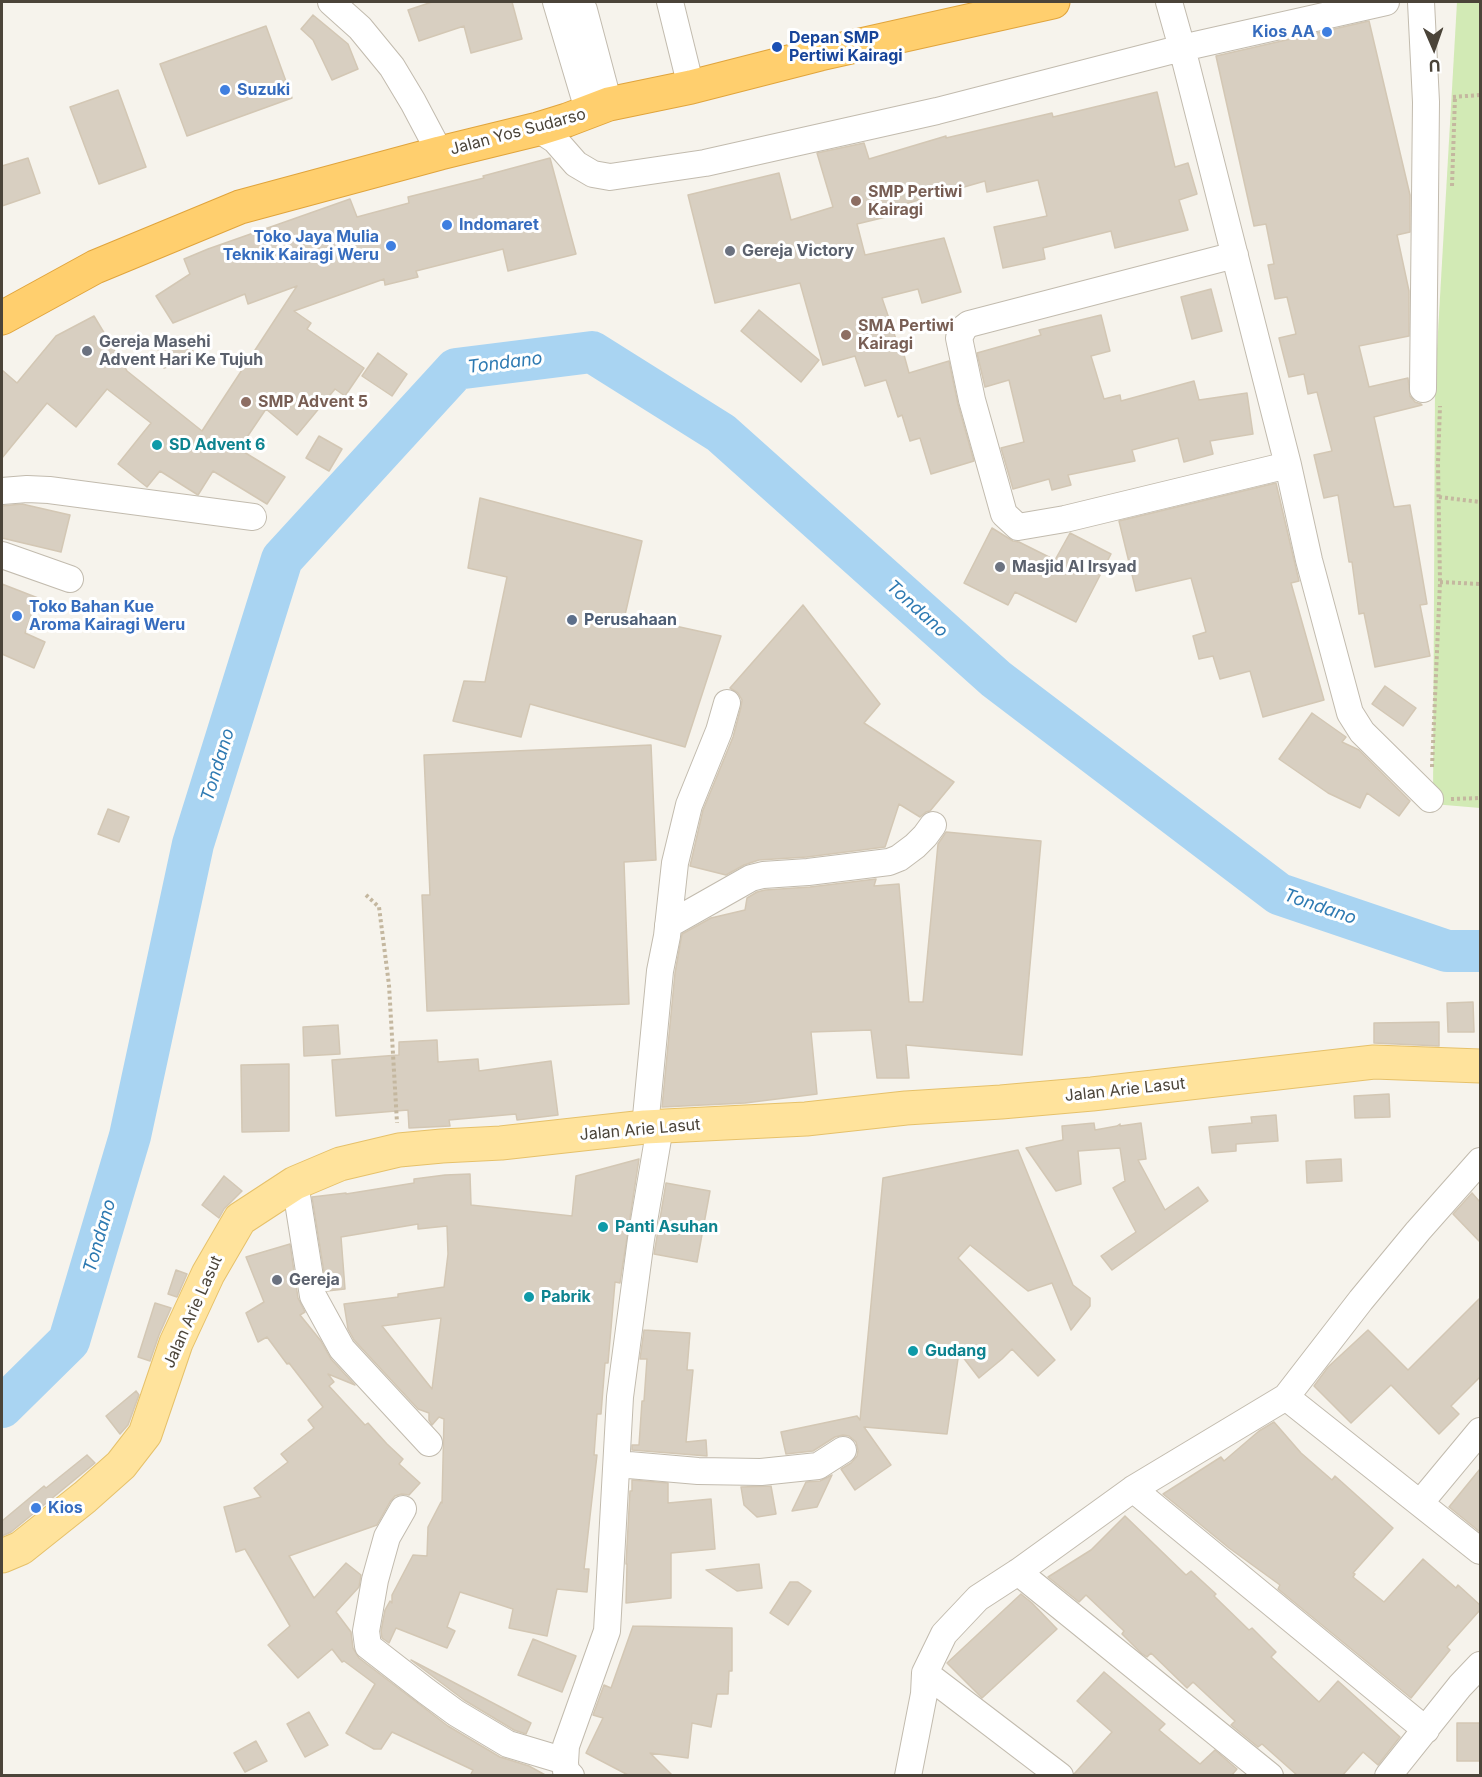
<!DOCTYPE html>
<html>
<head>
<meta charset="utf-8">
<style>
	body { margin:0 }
	#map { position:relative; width:1482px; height:1777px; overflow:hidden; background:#f6f3ec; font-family:Inter,sans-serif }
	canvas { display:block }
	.frame { position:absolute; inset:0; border:3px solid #4b4439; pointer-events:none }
	.north { position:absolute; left:1404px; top:18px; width:60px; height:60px; -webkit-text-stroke:4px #fff; paint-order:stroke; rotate:178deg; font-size:16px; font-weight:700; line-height:24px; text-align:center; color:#4b4439 }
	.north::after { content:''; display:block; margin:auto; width:21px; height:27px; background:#4b4439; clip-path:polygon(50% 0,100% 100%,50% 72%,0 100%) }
</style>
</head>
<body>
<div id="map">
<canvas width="1482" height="1777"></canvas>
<div class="frame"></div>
<div class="north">U</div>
</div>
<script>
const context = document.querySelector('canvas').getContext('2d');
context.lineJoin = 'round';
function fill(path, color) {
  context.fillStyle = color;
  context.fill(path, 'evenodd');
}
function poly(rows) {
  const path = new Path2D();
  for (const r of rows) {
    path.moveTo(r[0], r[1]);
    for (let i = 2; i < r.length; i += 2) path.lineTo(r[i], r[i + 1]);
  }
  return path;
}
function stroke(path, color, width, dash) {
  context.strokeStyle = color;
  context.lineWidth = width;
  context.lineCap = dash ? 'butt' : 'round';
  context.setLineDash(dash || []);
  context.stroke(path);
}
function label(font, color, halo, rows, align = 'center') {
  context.font = font + ' Inter,sans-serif';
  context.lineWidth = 6;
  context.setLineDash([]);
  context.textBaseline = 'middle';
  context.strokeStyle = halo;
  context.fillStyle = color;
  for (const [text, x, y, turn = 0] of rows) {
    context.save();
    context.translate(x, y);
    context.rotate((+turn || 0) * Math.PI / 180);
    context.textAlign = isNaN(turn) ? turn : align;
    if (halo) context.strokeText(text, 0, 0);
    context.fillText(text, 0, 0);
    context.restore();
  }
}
fill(poly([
	[1457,2,1480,2,1480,808,1433,804,1435,384]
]), '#d2eab5');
stroke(poly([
	[2,1407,69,1341,130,1136,193,844,282,559,456,369,592,352,721,433,996,679,1279,894,1447,951,1480,951]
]), '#a9d4f2', 42);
const building = poly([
	[432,2,512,2,522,39,471,53,464,26,419,41,408,10,432,2],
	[313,15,348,44,358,69,332,80,313,40,301,29,313,15],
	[1369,21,1410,195,1410,232,1397,235,1409,291,1409,336,1359,346,1369,387,1408,378,1410,396,1415,402,1421,404,1422,405,1374,417,1394,507,1410,505,1427,604,1420,605,1430,656,1375,667,1364,613,1359,614,1352,562,1349,562,1338,495,1324,498,1314,455,1332,451,1317,392,1308,394,1304,374,1289,377,1279,338,1296,334,1287,297,1275,299,1268,265,1274,264,1266,224,1254,226,1216,56,1369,21],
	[266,26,292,98,187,136,160,64,266,26],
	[118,90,146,167,99,184,70,107,118,90],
	[1157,92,1175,167,1188,163,1197,194,1179,200,1188,230,1115,248,1111,231,1043,248,1045,259,1003,268,994,227,1047,216,1038,180,987,192,985,181,884,210,886,217,857,224,865,255,944,238,961,292,922,303,918,289,882,298,898,345,901,344,909,373,949,361,958,404,974,461,931,474,920,438,910,441,902,415,898,417,886,380,865,386,855,356,823,365,800,283,715,303,688,195,779,173,791,220,833,207,817,153,864,143,869,159,946,136,946,138,1052,113,1053,117,1157,92],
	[28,158,40,193,2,206,2,166,28,158],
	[550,158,576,254,508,271,503,249,416,271,418,277,385,285,384,279,294,311,311,323,307,329,364,368,345,396,335,389,297,435,266,409,239,449,285,477,267,504,213,471,198,495,160,471,147,487,118,464,151,423,107,389,76,427,47,403,2,458,2,370,17,383,56,336,94,316,127,371,202,431,297,286,248,304,245,294,173,323,156,296,190,274,184,259,208,249,350,199,357,217,409,203,408,197,484,178,483,176,550,158],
	[1211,289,1222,331,1192,339,1181,297,1211,289],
	[759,310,819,360,801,382,741,331,759,310],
	[1101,315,1110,351,1091,356,1104,399,1120,395,1121,401,1194,381,1199,400,1247,393,1253,434,1210,441,1213,454,1184,462,1178,438,1132,450,1135,461,1068,475,1071,485,1052,490,1049,479,1013,489,1001,448,1024,442,1009,380,985,387,977,353,1041,335,1039,330,1101,315],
	[189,337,195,359,164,368,157,346,189,337],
	[378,353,407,374,392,396,362,376,378,353],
	[319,436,342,449,329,471,306,458,319,436],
	[1276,483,1299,581,1291,583,1324,700,1263,717,1250,671,1220,679,1213,656,1199,659,1193,636,1206,632,1191,578,1136,591,1119,521,1276,483],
	[480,498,642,541,625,615,721,636,685,747,530,704,521,737,453,721,464,681,485,682,507,577,468,568,480,498],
	[22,504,70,515,61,552,2,538,2,506,22,504],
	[992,528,1013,541,1019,542,1055,560,1070,533,1111,554,1076,622,1015,592,1008,605,964,583,992,528],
	[2,584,38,598,25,633,45,642,34,668,2,654,2,584],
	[803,605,880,704,864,723,954,782,930,811,926,812,920,817,899,804,885,847,807,857,759,860,744,865,726,875,690,866,703,810,733,737,741,707,742,700,738,693,730,688,803,605],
	[1385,686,1416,708,1403,726,1372,704,1385,686],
	[1312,713,1346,737,1342,742,1359,750,1410,801,1399,816,1367,793,1360,808,1328,793,1279,759,1312,713],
	[651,745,656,860,624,862,629,1004,427,1011,422,895,430,895,424,755,651,745],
	[108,809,129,817,119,842,98,834,108,809],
	[946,832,1041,841,1022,1055,906,1045,909,1078,877,1078,871,1030,811,1032,817,1094,745,1103,662,1107,675,973,682,934,711,918,745,910,747,898,757,892,765,890,810,887,876,879,874,886,899,884,909,1002,923,1002,938,844,946,832],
	[1473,1002,1474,1032,1448,1032,1447,1003,1473,1002],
	[1439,1022,1439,1046,1374,1043,1374,1023,1439,1022],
	[338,1025,340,1054,304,1056,303,1027,338,1025],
	[437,1040,438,1062,478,1059,479,1071,551,1061,558,1115,517,1120,516,1114,449,1120,450,1126,409,1128,408,1110,336,1116,332,1060,399,1055,399,1042,437,1040],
	[289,1064,289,1131,242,1132,241,1065,289,1064],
	[1389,1094,1390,1117,1355,1118,1354,1096,1389,1094],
	[1276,1115,1278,1141,1236,1144,1236,1151,1212,1153,1209,1127,1252,1123,1251,1117,1276,1115],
	[1094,1123,1095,1130,1117,1126,1120,1124,1120,1126,1141,1123,1146,1159,1138,1160,1165,1210,1198,1187,1208,1201,1112,1270,1101,1256,1136,1232,1113,1188,1125,1181,1120,1148,1078,1151,1081,1184,1056,1191,1026,1148,1063,1140,1062,1126,1094,1123],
	[1018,1150,1073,1285,1090,1298,1090,1306,1071,1330,1052,1283,1028,1291,970,1245,958,1258,1055,1360,1038,1376,1012,1349,1002,1359,979,1378,959,1352,947,1434,864,1427,891,1465,855,1490,841,1469,851,1463,857,1456,858,1450,856,1442,849,1436,843,1435,835,1437,813,1451,786,1454,781,1432,857,1416,860,1420,883,1178,1018,1150],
	[639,1159,620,1283,615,1282,608,1363,605,1363,601,1414,597,1414,594,1455,597,1455,584,1569,589,1569,587,1592,557,1589,547,1636,509,1628,513,1609,460,1592,447,1627,455,1631,447,1648,396,1628,389,1643,382,1638,381,1631,385,1610,390,1601,392,1603,392,1595,413,1555,427,1556,428,1527,441,1502,442,1503,444,1419,439,1417,432,1425,429,1420,429,1413,418,1409,354,1340,348,1329,344,1304,398,1297,398,1294,444,1287,448,1254,447,1226,418,1229,418,1224,341,1237,345,1289,327,1291,312,1197,346,1193,346,1194,414,1183,414,1179,445,1175,470,1174,471,1205,572,1216,576,1176,639,1159],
	[441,1318,432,1389,382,1326,441,1318],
	[1341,1159,1342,1181,1307,1183,1306,1161,1341,1159],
	[224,1176,242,1191,224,1209,219,1218,202,1205,224,1176],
	[666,1183,710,1191,697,1262,654,1254,666,1183],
	[1472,1193,1480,1202,1480,1242,1453,1214,1472,1193],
	[290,1244,298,1298,305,1312,300,1315,321,1341,331,1359,355,1385,328,1374,334,1382,329,1386,365,1425,368,1423,387,1444,403,1459,399,1464,420,1483,409,1495,402,1494,395,1496,390,1502,377,1525,289,1556,314,1598,346,1563,361,1575,359,1587,336,1612,351,1632,353,1648,359,1658,448,1726,500,1757,529,1766,547,1776,470,1776,473,1770,392,1732,381,1749,374,1749,346,1733,375,1684,344,1661,342,1662,332,1649,298,1678,268,1645,290,1626,245,1549,236,1552,224,1507,261,1497,254,1488,288,1462,281,1454,314,1428,308,1420,323,1407,289,1363,287,1364,267,1337,258,1342,246,1313,264,1302,246,1257,290,1244],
	[176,1270,187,1274,177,1297,168,1294,176,1270],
	[1480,1298,1480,1377,1451,1406,1459,1414,1439,1434,1391,1385,1351,1423,1314,1386,1328,1367,1368,1330,1408,1370,1480,1298],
	[155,1303,171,1308,159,1335,150,1361,138,1357,155,1303],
	[644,1330,690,1333,687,1370,693,1370,686,1442,706,1440,707,1456,632,1450,632,1445,639,1445,642,1401,644,1401,647,1359,640,1359,644,1330],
	[136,1391,139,1395,128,1425,120,1434,106,1416,136,1391],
	[1274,1422,1301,1453,1332,1480,1335,1476,1393,1528,1353,1573,1355,1574,1353,1577,1384,1602,1423,1559,1456,1588,1458,1585,1480,1605,1480,1610,1447,1647,1450,1650,1411,1698,1278,1589,1280,1585,1229,1548,1163,1494,1221,1457,1224,1461,1259,1431,1274,1422],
	[87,1455,95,1463,11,1532,2,1536,2,1521,44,1486,46,1488,87,1455],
	[1480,1469,1480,1532,1449,1507,1480,1469],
	[832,1475,817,1507,792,1511,806,1482,820,1481,832,1475],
	[632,1480,668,1483,668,1503,711,1499,715,1549,671,1553,671,1598,626,1603,627,1564,626,1564,630,1491,632,1491,632,1480],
	[771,1486,776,1514,757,1517,744,1505,741,1487,771,1486],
	[1125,1516,1186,1575,1191,1571,1216,1594,1214,1596,1249,1630,1252,1628,1276,1652,1271,1657,1319,1702,1338,1681,1400,1737,1378,1765,1363,1752,1342,1776,1298,1776,1262,1744,1258,1747,1231,1725,1235,1721,1193,1682,1187,1688,1151,1653,1147,1657,1141,1653,1122,1634,1124,1631,1086,1595,1079,1602,1048,1577,1091,1550,1125,1516],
	[759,1564,762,1588,737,1591,706,1570,759,1564],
	[790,1582,798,1582,811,1591,788,1625,770,1613,790,1582],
	[1021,1594,1032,1603,1057,1629,982,1698,947,1663,1021,1594],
	[633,1626,732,1628,732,1671,729,1671,728,1694,717,1694,711,1727,692,1723,688,1758,650,1753,673,1776,630,1776,586,1753,603,1718,593,1715,604,1685,611,1688,633,1626],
	[533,1639,576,1656,562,1692,518,1675,533,1639],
	[411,1660,531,1723,526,1734,514,1730,464,1700,411,1660],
	[1104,1672,1165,1724,1159,1730,1200,1764,1215,1750,1237,1769,1231,1776,1075,1776,1074,1774,1112,1732,1077,1701,1104,1672],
	[309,1712,328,1745,305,1757,287,1724,309,1712],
	[1457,1723,1480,1723,1480,1761,1457,1761,1457,1723],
	[256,1741,267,1761,245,1772,234,1753,256,1741]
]);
fill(building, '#d8cfc1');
stroke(building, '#d3c7b4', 1.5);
const minor = poly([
	[331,2,360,28,392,67,413,102,440,153],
	[556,2,589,113],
	[579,2,584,10,609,104],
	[670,2,691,87],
	[1169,2,1182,48,1288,465,1309,560,1350,713,1362,732,1430,799],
	[1421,2,1426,102,1423,389],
	[538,129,555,140,576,164,593,174,610,177,705,163,937,111,1182,48,1386,2],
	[1235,255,969,324,964,328,959,338,972,400,1004,514,1018,527,1065,519,1288,465],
	[2,491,27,489,49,490,253,517],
	[2,555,70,579],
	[668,925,751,878,763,875,808,872,889,862,899,858,915,846,925,836,933,825],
	[645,1127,660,971,667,936,675,863,689,805,719,731,727,703],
	[295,1183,313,1296,342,1349,429,1443],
	[1286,1397,1480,1551],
	[617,1464,698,1471,761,1472,818,1466,843,1450],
	[1133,1489,1426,1730],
	[1421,1502,1480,1431],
	[403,1509,387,1537,375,1580,366,1631,368,1646,426,1691,456,1713,508,1744,565,1761],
	[1018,1572,1270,1776],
	[925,1673,1060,1776],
	[571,1776,566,1771,565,1763,566,1746,607,1631,620,1397,641,1239,660,1127],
	[908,1776,924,1694,925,1673,944,1634,978,1598,1018,1572,1133,1489,1286,1397,1361,1300,1418,1231,1480,1161],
	[1388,1776,1460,1686,1480,1665]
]);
const major = poly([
	[2,1556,21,1548,85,1497,121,1465,145,1434,176,1343,208,1274,240,1219,295,1183,340,1164,399,1150,442,1146,501,1143,645,1127,806,1119,906,1108,1001,1102,1092,1094,1374,1062,1480,1066]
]);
const highway = poly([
	[2,318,95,267,240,207,440,153,538,129,567,120,609,104,691,87,820,54,1053,2]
]);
stroke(minor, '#c2bbae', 28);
stroke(major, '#e6c16a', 35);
stroke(highway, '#e0a43c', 35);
stroke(poly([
	[1453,97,1480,95],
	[1452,186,1455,97],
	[1439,497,1480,502],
	[1440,582,1480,584],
	[1432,767,1440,582,1438,463,1440,406],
	[1451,799,1480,798],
	[366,895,379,907,389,985,397,1123]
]), '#c4b79f', 4, [3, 3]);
stroke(minor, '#fff', 26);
stroke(major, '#ffe39c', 33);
stroke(highway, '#ffcf6e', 33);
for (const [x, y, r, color] of [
	[1327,32,6,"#3f7fe0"],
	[777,47,6,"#1a4fb4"],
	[225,90,6,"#3f7fe0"],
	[856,201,6,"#8d6e63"],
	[447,225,6,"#3f7fe0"],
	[391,246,6,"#3f7fe0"],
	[730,251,6,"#6b7280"],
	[846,335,6,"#8d6e63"],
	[87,351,6,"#6b7280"],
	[246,402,6,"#8d6e63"],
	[157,445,6,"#0f9aa8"],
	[1000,567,6,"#6b7280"],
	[17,616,6,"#3f7fe0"],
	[572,620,6,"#5c6f8a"],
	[603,1227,6,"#0f9aa8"],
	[277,1280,6,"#6b7280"],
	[529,1297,6,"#0f9aa8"],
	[913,1351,6,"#0f9aa8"],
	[36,1508,6,"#3f7fe0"]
]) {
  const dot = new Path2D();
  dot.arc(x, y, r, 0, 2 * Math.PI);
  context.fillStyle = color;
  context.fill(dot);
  stroke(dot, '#fff', 2);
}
label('bold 16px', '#366cbe', '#fff', [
	["Kios AA",1315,32,"right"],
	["Suzuki",237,90],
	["Indomaret",459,225],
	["Toko Jaya Mulia",379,237,"right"],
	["Teknik Kairagi Weru",379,255,"right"],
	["Toko Bahan Kue",29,607],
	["Aroma Kairagi Weru",29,625],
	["Kios",48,1508]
], 'left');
label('bold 16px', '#164399', '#fff', [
	["Depan SMP",789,38],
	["Pertiwi Kairagi",789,56]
], 'left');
label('16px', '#4b4439', '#fff', [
	["Jalan Yos Sudarso",518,132,-15],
	["Jalan Arie Lasut",1125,1090,-6],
	["Jalan Arie Lasut",640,1130,-5],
	["Jalan Arie Lasut",193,1312,-66]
]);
label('bold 16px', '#785e54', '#fff', [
	["SMP Pertiwi",868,192],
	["Kairagi",868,210],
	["SMA Pertiwi",858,326],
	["Kairagi",858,344],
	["SMP Advent 5",258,402]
], 'left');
label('bold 16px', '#5b616d', '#fff', [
	["Gereja Victory",742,251],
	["Gereja Masehi",99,342],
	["Advent Hari Ke Tujuh",99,360],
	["Masjid Al Irsyad",1012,567],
	["Gereja",289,1280]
], 'left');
label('bold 16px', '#0d838f', '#fff', [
	["SD Advent 6",169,445],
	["Panti Asuhan",615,1227],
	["Pabrik",541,1297],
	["Gudang",925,1351]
], 'left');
label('bold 16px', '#4e5e75', '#fff', [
	["Perusahaan",584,620]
], 'left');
label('italic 18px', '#2e7ab2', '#fff', [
	["Tondano",505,363,-7],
	["Tondano",917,609,42],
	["Tondano",218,765,-73],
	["Tondano",1320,907,19],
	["Tondano",100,1236,-74]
]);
</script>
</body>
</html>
